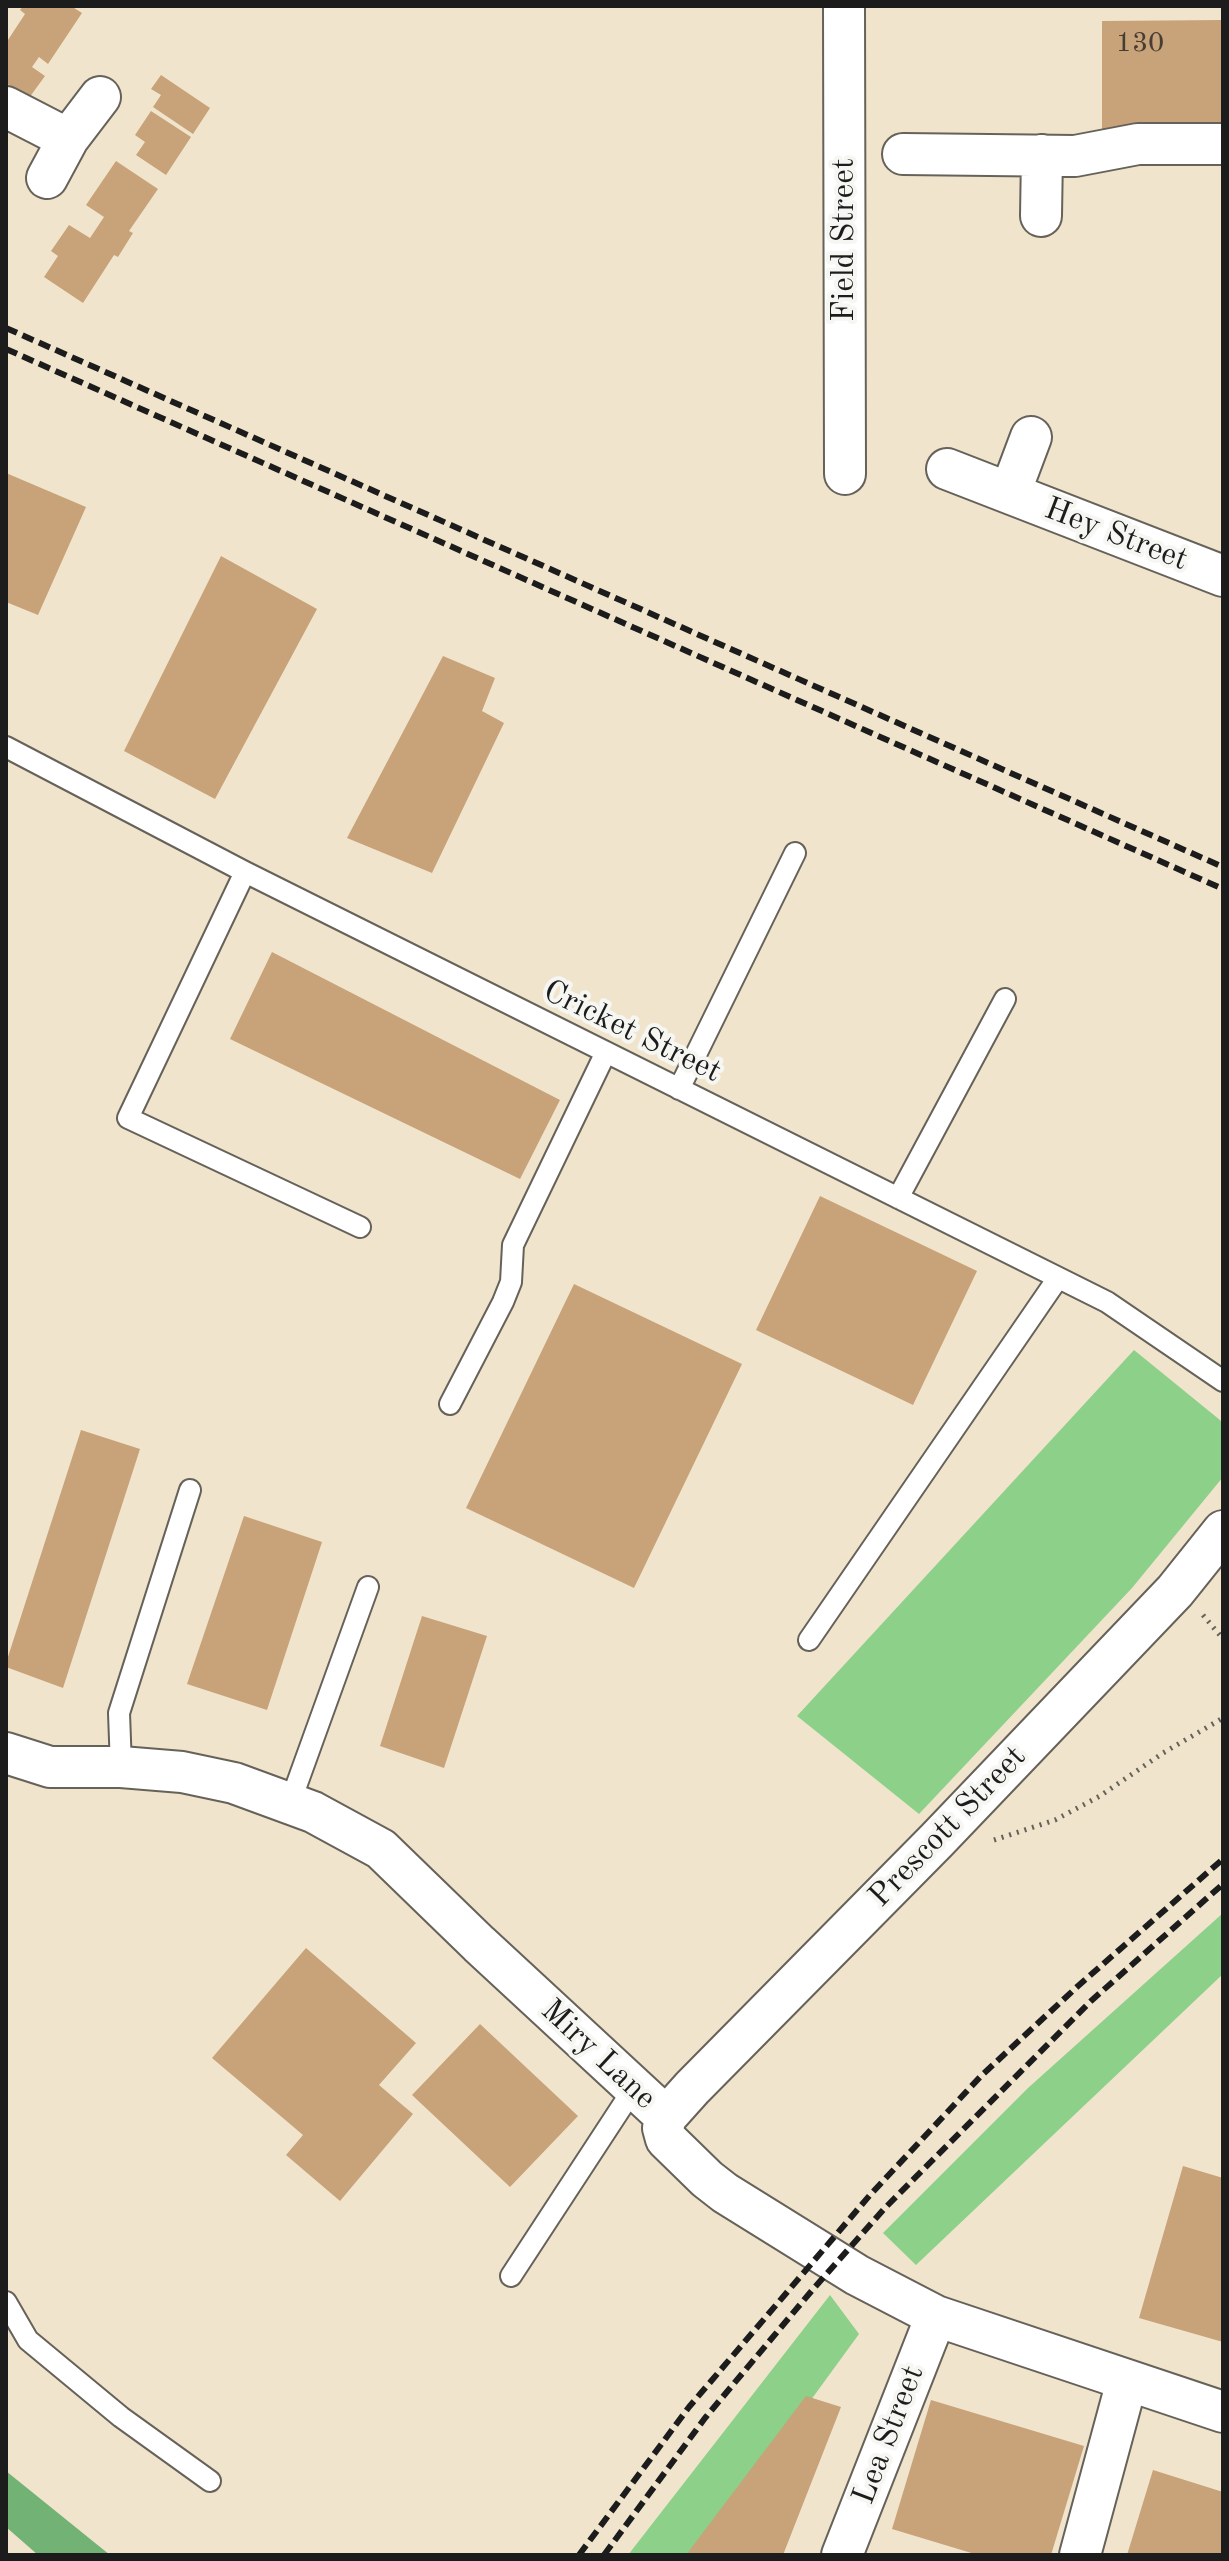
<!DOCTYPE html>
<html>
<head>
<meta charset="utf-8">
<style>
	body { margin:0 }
	#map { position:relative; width:1229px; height:2561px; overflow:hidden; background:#f0e5cc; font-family:"Old Standard TT",serif }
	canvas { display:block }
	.frame { position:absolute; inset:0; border:8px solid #1c1c1c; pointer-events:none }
</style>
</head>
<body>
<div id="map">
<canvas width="1229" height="2561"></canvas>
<div class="frame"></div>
</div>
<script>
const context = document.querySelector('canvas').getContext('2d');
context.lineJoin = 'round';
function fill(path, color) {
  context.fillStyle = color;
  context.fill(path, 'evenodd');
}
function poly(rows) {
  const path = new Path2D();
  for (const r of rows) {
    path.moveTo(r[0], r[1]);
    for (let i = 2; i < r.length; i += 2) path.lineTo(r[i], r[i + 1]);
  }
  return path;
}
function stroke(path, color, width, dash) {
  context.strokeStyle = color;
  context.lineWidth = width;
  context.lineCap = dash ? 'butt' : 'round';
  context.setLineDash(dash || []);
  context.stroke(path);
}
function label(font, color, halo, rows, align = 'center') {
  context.font = font + ' "Old Standard TT",serif';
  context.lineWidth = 8;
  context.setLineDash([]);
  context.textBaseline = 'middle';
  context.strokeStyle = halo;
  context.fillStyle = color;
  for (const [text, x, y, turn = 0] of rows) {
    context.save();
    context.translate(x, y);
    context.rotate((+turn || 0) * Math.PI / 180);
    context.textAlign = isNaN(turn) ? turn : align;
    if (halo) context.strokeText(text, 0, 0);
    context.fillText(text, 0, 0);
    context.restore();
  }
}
fill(poly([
	[1134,1350,1220,1420,1223,1425,1223,1477,1132,1588,919,1814,797,1716],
	[1223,1913,1223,1974,916,2265,883,2233,1028,2088],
	[830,2295,859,2334,698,2555,628,2555]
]), '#8dd089');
fill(poly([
	[6,2471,110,2555,38,2555,6,2527]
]), '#72b275');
fill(poly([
	[23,6,71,6,82,13,48,64,39,57,32,67,45,76,29,98,6,83,6,43,25,14,20,10],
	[1223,20,1223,128,1102,129,1102,21],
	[161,75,210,108,193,134,153,107,161,95,151,89],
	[151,111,191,137,166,175,136,155,145,142,135,135],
	[116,161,158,189,129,231,133,233,118,257,114,255,83,303,44,277,58,256,51,251,69,225,90,238,104,217,86,205],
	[6,473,86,507,38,615,6,602],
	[221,556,317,609,215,799,124,751],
	[443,656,495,678,482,711,504,723,432,873,347,838],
	[272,952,560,1100,520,1179,230,1039],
	[820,1196,977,1271,913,1405,756,1330],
	[574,1284,742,1364,634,1588,466,1508],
	[81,1430,140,1449,63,1688,6,1667,6,1663],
	[244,1516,322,1542,267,1710,187,1684],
	[422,1616,487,1636,444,1768,380,1746],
	[306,1948,416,2043,379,2085,413,2114,340,2201,286,2155,303,2135,212,2058],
	[480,2024,578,2116,510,2187,412,2095],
	[1183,2166,1223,2178,1223,2342,1139,2318],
	[806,2396,841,2407,783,2555,686,2555],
	[931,2400,1084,2446,1051,2555,978,2555,892,2529],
	[1153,2470,1223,2492,1223,2555,1127,2555]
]), '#c8a279');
const lane = poly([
	[6,747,245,872,1107,1302,1223,1381],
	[245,872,128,1118,360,1227],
	[679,1089,795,853],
	[898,1198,1005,999],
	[450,1404,503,1302,511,1282,513,1245,606,1052],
	[809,1640,1058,1278],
	[121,1767,119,1713,190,1490],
	[290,1803,368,1587],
	[511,2276,634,2088],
	[6,2302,28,2340,121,2417,210,2481]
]);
const street = poly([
	[844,6,845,474],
	[6,107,68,139],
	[903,154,1075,156,1138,144,1223,144],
	[47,178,68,139,100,97],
	[1041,216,1042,155],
	[947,469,1223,576],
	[1010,493,1031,437],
	[6,1753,50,1767,121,1767,182,1772,234,1783,313,1812,381,1849,479,1944,666,2117],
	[666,2117,692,2088,937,1840,1175,1591,1223,1531],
	[666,2117,663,2128,666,2139,707,2179,725,2193,857,2275,936,2316,1223,2412],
	[842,2555,936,2316],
	[1080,2555,1127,2381]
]);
stroke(lane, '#66625a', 24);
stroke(street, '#66625a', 44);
stroke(poly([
	[1203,1615,1223,1639],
	[994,1840,1055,1820,1100,1796,1163,1753,1223,1718]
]), '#66625a', 5, [2, 6]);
stroke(lane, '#fff', 20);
stroke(street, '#fff', 40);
stroke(poly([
	[6,328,1223,867],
	[6,349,1223,889],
	[579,2555,689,2407,870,2195,981,2076,1078,1986,1223,1859],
	[604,2555,705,2418,814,2288,885,2208,1091,2001,1223,1884]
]), '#1c1c1c', 6, [12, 6]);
label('28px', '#473e33', null, [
	["130",1140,44]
]);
label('32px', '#1c1c1c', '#f6f6f2', [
	["Field Street",845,240,-90],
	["Hey Street",1116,535,21],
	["Cricket Street",632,1032,26],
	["Prescott Street",948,1827,-46],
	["Miry Lane",598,2055,43],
	["Lea Street",889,2435,-69]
]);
</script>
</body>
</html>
